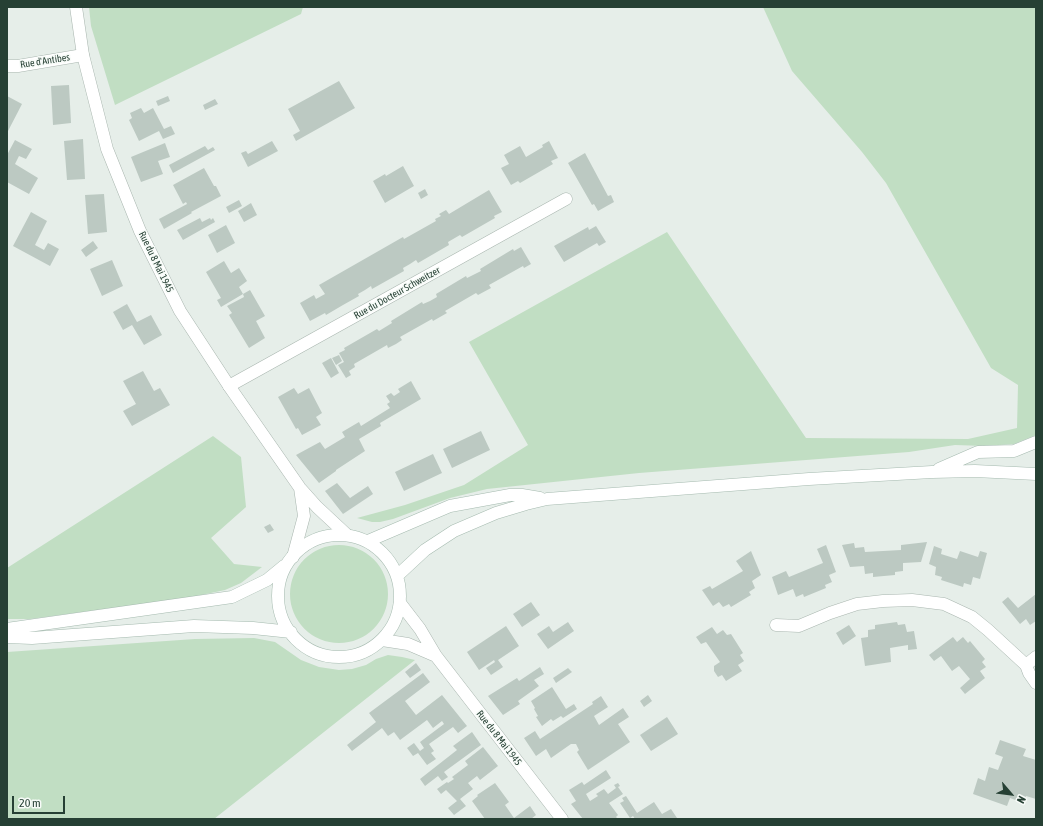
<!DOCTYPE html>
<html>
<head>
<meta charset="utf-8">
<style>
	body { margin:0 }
	#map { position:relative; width:1043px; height:826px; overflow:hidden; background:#e6eee9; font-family:"Asap Condensed",sans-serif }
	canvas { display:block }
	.frame { position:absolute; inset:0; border:8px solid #264034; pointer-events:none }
	.north { position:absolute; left:991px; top:774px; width:40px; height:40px; -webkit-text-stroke:3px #f7fbf8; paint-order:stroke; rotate:118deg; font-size:11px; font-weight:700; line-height:16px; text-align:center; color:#264034 }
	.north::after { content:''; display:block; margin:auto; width:14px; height:18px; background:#264034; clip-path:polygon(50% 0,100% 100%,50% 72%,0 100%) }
	.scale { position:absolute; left:12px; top:796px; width:53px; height:18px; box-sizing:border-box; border:2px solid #264034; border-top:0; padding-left:5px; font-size:12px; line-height:14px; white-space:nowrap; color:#264034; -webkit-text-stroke:3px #f7fbf8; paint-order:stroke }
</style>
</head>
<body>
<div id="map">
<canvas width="1043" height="826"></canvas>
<div class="frame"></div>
<div class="north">N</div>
<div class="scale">20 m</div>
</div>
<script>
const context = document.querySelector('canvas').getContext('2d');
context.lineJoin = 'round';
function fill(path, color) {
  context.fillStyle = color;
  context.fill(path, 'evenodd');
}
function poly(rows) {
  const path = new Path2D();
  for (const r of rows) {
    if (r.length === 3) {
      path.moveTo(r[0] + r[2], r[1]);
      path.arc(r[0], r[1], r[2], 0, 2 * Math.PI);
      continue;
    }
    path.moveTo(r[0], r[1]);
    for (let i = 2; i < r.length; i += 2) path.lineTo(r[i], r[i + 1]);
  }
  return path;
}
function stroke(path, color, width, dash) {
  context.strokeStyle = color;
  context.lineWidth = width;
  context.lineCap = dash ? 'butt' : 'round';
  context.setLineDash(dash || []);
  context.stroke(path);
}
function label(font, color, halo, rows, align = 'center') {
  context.font = font + ' "Asap Condensed",sans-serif';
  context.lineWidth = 3;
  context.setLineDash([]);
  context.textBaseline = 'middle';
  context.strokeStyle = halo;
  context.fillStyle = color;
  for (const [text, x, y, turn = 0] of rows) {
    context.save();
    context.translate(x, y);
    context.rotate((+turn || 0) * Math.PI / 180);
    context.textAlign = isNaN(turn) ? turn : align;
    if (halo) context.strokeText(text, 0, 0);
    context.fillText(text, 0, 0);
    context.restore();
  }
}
fill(poly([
	[89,7,303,7,301,14,115,105,91,26],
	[763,7,1036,7,1036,435,1014,444,984,446,955,445,909,452,639,473,487,489,450,498,393,519,380,522,372,522,357,518,405,505,464,485,528,445,469,342,667,232,806,438,968,439,1017,428,1018,385,991,368,886,183,862,152,792,71],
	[213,436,241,457,246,507,211,538,234,564,262,567,241,583,225,590,187,598,30,619,7,619,7,568],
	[339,594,49],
	[254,638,275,642,301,660,319,667,339,670,352,669,366,665,376,659,388,655,402,657,415,660,214,819,7,819,7,652,195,639]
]), '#c1dec3');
fill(poly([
	[339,81,355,108,296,141,293,135,300,131,288,109],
	[69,85,71,123,53,125,51,86],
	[7,96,22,104,7,133],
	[168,96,170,101,158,106,156,101],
	[215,99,218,104,205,110,203,105],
	[141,108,144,113,153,108,164,129,171,126,175,134,163,139,159,131,139,141,129,120,132,118,130,113],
	[83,139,85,179,67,180,64,141],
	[15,140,32,149,26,159,19,156,15,164,38,178,29,194,7,182,7,155],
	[272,141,278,151,248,167,241,153,246,151,248,154],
	[549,141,558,158,551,161,553,164,520,183,518,181,511,185,501,168,509,164,504,155,520,146,526,157,543,147,542,145],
	[165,143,170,157,158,161,163,174,141,182,131,157],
	[205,146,208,150,213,147,215,150,173,173,169,165],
	[585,153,608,196,611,195,614,202,598,211,594,204,592,205,568,163],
	[403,166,414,186,385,203,373,181,385,174,386,176],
	[204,168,214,186,216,186,221,196,191,212,192,213,164,229,159,219,187,204,186,202,183,204,173,185],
	[425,189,428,195,421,199,418,193],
	[489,190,502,212,494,216,495,218,462,237,460,235,448,242,449,245,418,263,416,260,410,264,403,268,404,271,372,289,371,286,365,290,358,294,359,296,343,305,326,315,325,313,310,321,300,303,314,295,316,299,325,294,319,285,403,237,404,239,436,221,435,219,441,216,439,214,446,210,449,214],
	[104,194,107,232,88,234,85,195],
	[239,200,242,206,229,213,226,207],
	[251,203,257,215,244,222,238,211],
	[31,212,47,221,35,245,44,250,48,243,59,249,50,266,13,246],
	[200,218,202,222,210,218,211,220,213,218,215,222,183,240,177,230],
	[226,225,235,243,217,253,208,235],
	[596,226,606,242,599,246,597,243,564,262,554,246,588,227,589,230],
	[93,241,98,248,86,257,81,250],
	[521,247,531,264,524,268,523,266,489,285,491,288,478,295,476,293,445,311,447,313,433,321,432,319,400,337,402,340,396,344,388,348,387,345,354,364,355,367,349,371,351,375,346,378,338,365,344,362,339,353,345,350,344,348,377,329,379,331,392,323,391,321,422,302,423,304,430,301,437,297,436,294,466,276,467,278,481,271,480,269,513,249,514,251],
	[112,260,123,286,102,296,90,269],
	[224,261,231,273,239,268,247,281,239,287,243,294,221,307,217,300,221,298,206,272],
	[250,290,265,316,256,321,265,338,249,348,229,315,232,313,227,306,244,297,243,294],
	[127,304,137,322,151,315,162,335,144,345,132,325,123,330,113,312],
	[339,355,342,361,336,365,332,358],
	[331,358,339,373,331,378,322,363],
	[143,371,154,391,160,388,170,405,132,426,123,411,136,404,123,381],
	[411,381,421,399,380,423,381,426,359,439,365,451,336,470,336,471,319,483,296,455,320,442,325,449,345,437,342,432,359,422,361,426,390,408,387,404,390,402,386,396,391,393,394,396,400,392,398,389],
	[294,388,298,394,309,388,322,413,316,417,321,425,302,435,298,428,296,429,278,397],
	[481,431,490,450,452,468,443,449],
	[433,454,442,473,404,491,395,472],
	[337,483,350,498,368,486,373,494,343,514,325,491],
	[270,524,274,530,268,533,264,527],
	[927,542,921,562,903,563,903,571,895,572,895,575,873,577,873,573,865,574,864,566,850,567,842,545,854,543,855,548,864,547,865,552,901,550,901,545],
	[826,545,836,572,829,575,832,582,825,585,826,588,804,597,803,594,796,597,793,589,778,595,772,577,786,571,789,577,823,563,817,549],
	[934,546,942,549,941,554,957,559,960,551,978,557,980,551,987,553,980,579,973,577,971,585,964,583,963,587,941,580,942,577,935,575,936,567,929,564],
	[751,551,761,575,752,581,755,588,749,592,751,595,731,607,729,604,723,607,719,602,713,606,702,590,710,586,712,589,743,571,736,561],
	[1036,594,1036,621,1030,625,1026,619,1020,624,1002,602,1008,597,1018,608],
	[531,602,540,615,522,627,513,614],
	[568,622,574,631,548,649,537,634,549,626,553,632],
	[897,622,898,625,905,624,907,632,914,631,917,649,908,650,908,645,890,648,891,662,865,666,861,638,868,637,868,630,875,629,875,625],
	[849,625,856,636,843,645,836,633],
	[506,626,519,646,498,660,503,667,491,675,486,668,495,662,494,660,479,670,467,652],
	[712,627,717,634,723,630,727,635,731,634,743,653,740,655,744,661,738,665,742,671,726,681,722,675,718,677,714,671,714,666,720,662,706,642,701,644,696,637],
	[953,637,957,642,963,637,968,643,970,641,985,659,982,662,986,667,980,671,985,678,965,694,960,688,970,679,959,666,952,671,941,656,934,661,929,655],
	[416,663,421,670,410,678,405,672],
	[540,667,544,674,534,680,539,686,518,701,520,704,503,715,488,696,517,678,519,681],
	[568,668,572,672,556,683,553,678],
	[423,673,430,682,405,701,416,715,442,695,467,726,458,733,453,727,429,744,434,751,431,753,436,759,427,765,418,753,413,756,407,748,414,743,420,751,424,748,420,742,444,724,442,721,433,728,427,720,400,740,394,732,388,736,382,728,352,751,347,745,376,722,369,713],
	[552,687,566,709,574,704,577,709,563,718,561,716,553,721,551,719,542,726,536,717,538,716,534,709,535,708,531,701],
	[648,695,652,701,644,707,640,701],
	[601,696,608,707,594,716,599,725,623,708,629,717,618,724,630,742,588,770,577,752,579,750,576,744,571,744,551,758,546,749,536,756,524,738,535,731,540,739,593,704,592,702],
	[667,717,678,734,651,751,640,735],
	[472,732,481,745,444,772,448,777,442,781,438,776,425,786,420,779,457,750,453,746],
	[1000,740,1026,749,1023,756,1036,760,1036,799,1026,796,1024,803,1010,798,1007,806,973,794,978,778,985,781,989,767,998,770,1003,757,995,754],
	[483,747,498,766,480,780,477,776,468,783,473,789,460,799,466,806,454,815,448,808,457,801,446,790,441,794,437,789,447,782,448,783,454,779,452,777,468,765,465,761],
	[606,770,611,778,586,794,590,801,598,796,596,794,604,789,608,794,616,788,614,785,618,783,620,786,618,787,623,794,609,803,618,815,616,817,618,819,583,819,571,804,576,801,569,790,582,782,584,785],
	[495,783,509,802,505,805,514,818,530,806,536,815,531,819,485,819,472,801,478,796,477,795],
	[626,796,637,813,654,802,662,814,671,809,677,818,635,819,633,816,630,818,620,803,624,801,622,798]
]), '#bcc9c2');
const minor = poly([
	[7,66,18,66,83,55],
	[229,386,566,199],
	[776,625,799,626,830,613,857,604,883,601,912,600,944,604,972,617,988,630,1026,665,1029,673,1036,683],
	[1026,665,1036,657]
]);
const tertiary = poly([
	[76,7,83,55,107,149,140,231,180,311,229,386,300,488,317,507,347,535],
	[293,557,304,516,300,488],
	[400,603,420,629,436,656,562,819],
	[382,640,408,644,436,656]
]);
const secondary = poly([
	[939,469,978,452,1014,451,1036,442],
	[339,596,61],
	[368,541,450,506,510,495,522,495,540,498],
	[397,576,425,550,454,531,496,513,526,504,547,499,809,479,932,472,975,471,1036,474],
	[7,629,232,597,267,580,284,566],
	[7,637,32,638,194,626,253,628,291,632]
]);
stroke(minor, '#a9b6af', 13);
stroke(tertiary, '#a9b6af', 13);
stroke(secondary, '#a5baaf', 13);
stroke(minor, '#fff', 12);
stroke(tertiary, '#fff', 12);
stroke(secondary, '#fff', 12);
label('10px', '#264034', '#f7fbf8', [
	["Rue d'Antibes",45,61,-9],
	["Rue du 8 Mai 1945",156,262,64],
	["Rue du Docteur Schweitzer",397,293,-29],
	["Rue du 8 Mai 1945",499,738,52]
]);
</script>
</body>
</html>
